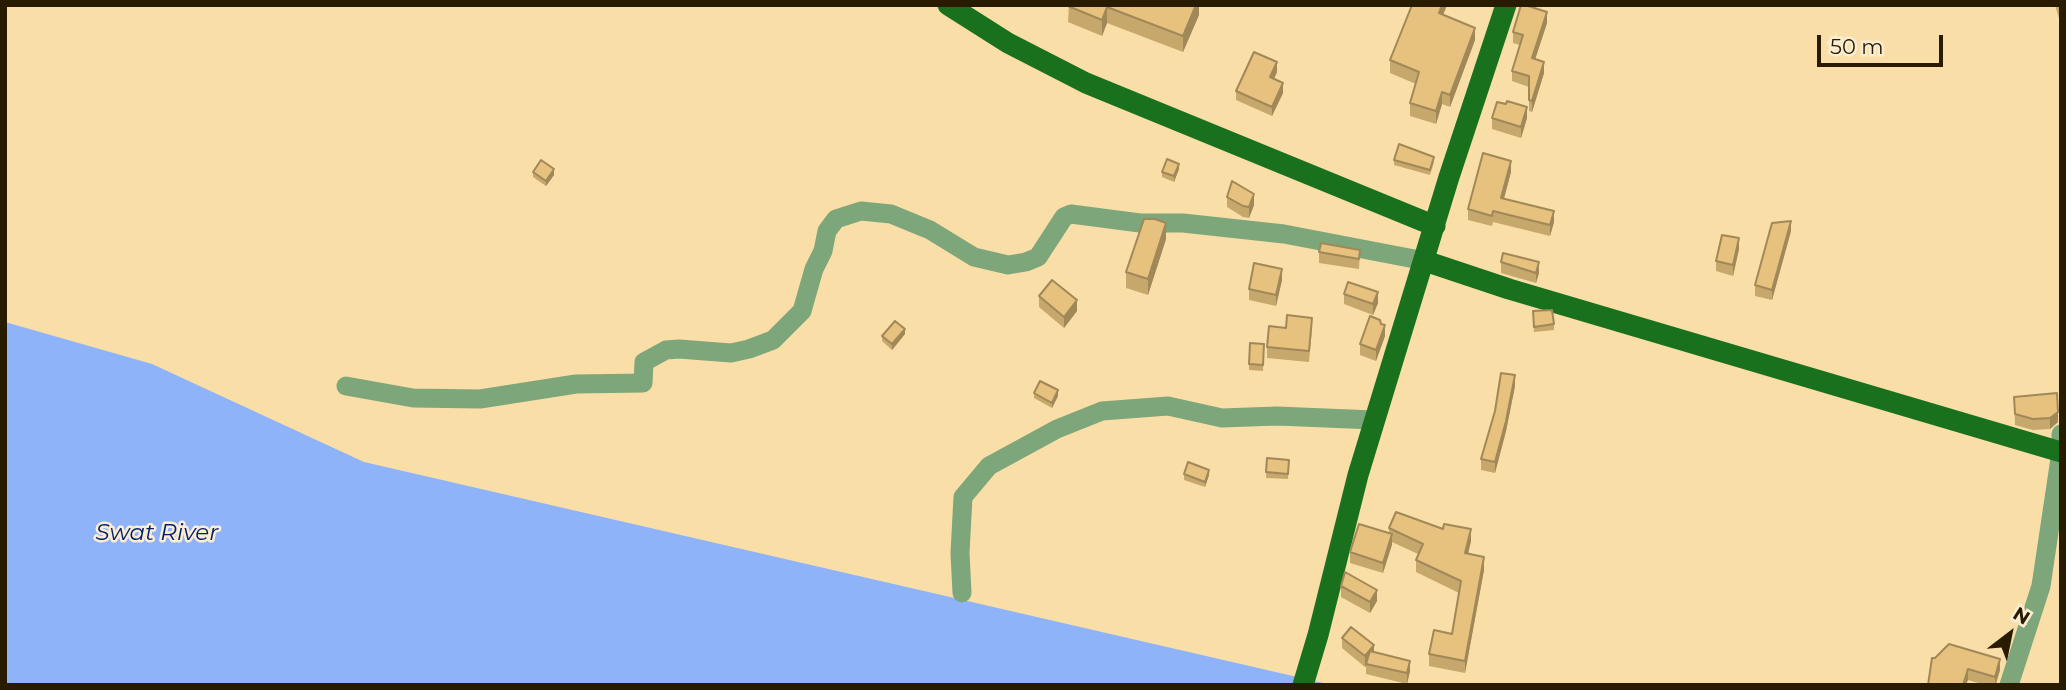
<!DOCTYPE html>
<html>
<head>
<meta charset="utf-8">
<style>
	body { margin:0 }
	#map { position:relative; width:2066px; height:690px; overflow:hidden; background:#fadea7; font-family:Montserrat,sans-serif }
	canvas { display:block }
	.frame { position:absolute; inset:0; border:7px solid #291b00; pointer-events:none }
	.north { position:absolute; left:1975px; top:599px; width:70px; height:70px; -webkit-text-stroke:5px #fbedd2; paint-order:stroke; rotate:32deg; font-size:19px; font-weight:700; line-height:28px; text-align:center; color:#291b00 }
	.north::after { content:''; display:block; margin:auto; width:24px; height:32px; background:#291b00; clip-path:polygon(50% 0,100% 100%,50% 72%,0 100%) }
	.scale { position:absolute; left:1817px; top:35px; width:126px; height:32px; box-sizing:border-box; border:4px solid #291b00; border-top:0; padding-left:9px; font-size:21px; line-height:24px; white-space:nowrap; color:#291b00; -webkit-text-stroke:5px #fbedd2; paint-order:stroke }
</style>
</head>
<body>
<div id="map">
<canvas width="2066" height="690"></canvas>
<div class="frame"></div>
<div class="north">N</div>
<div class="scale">50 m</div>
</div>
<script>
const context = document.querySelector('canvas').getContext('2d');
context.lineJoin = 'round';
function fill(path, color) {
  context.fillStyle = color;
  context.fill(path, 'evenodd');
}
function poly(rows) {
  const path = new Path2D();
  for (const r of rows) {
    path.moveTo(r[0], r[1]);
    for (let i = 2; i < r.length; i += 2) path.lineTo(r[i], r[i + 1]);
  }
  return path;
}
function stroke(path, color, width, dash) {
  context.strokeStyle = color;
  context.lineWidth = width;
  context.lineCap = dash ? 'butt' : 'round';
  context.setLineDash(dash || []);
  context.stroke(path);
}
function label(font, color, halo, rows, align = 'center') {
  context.font = font + ' Montserrat,sans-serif';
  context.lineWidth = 5;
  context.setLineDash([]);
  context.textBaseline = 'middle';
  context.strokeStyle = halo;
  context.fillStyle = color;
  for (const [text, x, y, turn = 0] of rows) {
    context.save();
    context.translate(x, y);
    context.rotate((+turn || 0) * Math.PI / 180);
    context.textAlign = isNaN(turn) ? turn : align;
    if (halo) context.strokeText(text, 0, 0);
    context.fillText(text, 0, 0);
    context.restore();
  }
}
fill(poly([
	[5,322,152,364,364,462,1332,685,5,685]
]), '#8fb3f9');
stroke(poly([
	[346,386,413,398,480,399,576,384,643,383,644,362,666,350,679,349,731,353,749,349,773,340,802,311,814,269,823,251,827,231,836,219,861,211,891,214,930,230,974,257,1008,265,1026,262,1038,257,1064,217,1071,214,1140,223,1183,223,1284,234,1425,261],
	[962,593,960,553,963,497,989,466,1057,429,1102,411,1168,406,1222,418,1277,416,1374,420],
	[2009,685,2041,586,2061,452,2061,434]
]), '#7da67b', 19);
stroke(poly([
	[948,5,1008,43,1086,83,1435,226],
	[1425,261,1509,289,2061,452],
	[1303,685,1318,635,1358,475,1449,177,1506,5]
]), '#19711d', 21);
fill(poly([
	[1069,5,1199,5,1199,15,1183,52,1107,23,1102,36,1068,22],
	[2055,5,2061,5,2061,25],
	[1443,15,1475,40,1450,107,1442,104,1436,124,1410,116,1410,103,1416,84,1390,73,1390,60],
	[1547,23,1535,59,1544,73,1532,112,1529,111,1529,87,1512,81,1512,71,1520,45,1513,43,1513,32],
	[1277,72,1274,79,1283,93,1272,116,1236,100,1236,91],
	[1492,118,1527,118,1521,138,1492,129],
	[1394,160,1434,162,1430,175,1394,165],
	[1179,169,1174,182,1162,177,1162,172],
	[533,172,554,175,546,186,533,177],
	[1511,172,1504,199,1554,222,1550,236,1493,222,1492,226,1468,220,1468,209],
	[1227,197,1254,205,1249,218,1243,217,1227,207],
	[1791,231,1772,300,1755,296,1755,285],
	[1166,239,1148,295,1126,288,1126,272],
	[1739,249,1733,276,1716,271,1716,261],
	[1360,250,1359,269,1319,263,1319,252],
	[1501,262,1539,273,1536,283,1501,273],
	[1282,280,1276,306,1249,300,1249,289],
	[1344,294,1378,303,1373,315,1344,304],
	[1039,296,1077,311,1064,328,1039,307],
	[1533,311,1554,324,1554,330,1534,332],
	[1286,328,1312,328,1309,362,1267,358,1267,347],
	[905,334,892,350,882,341,882,336],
	[1385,336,1376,361,1360,355,1360,344],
	[1264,344,1263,371,1249,370,1249,364],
	[1515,386,1506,431,1495,473,1481,470,1481,459],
	[1034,393,1058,396,1052,408,1034,398],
	[2014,397,2058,422,2050,429,2033,430,2015,425],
	[1267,458,1289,460,1288,479,1266,478],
	[1184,474,1209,475,1205,487,1184,480],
	[1389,528,1471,541,1468,554,1484,570,1465,673,1429,666,1429,654,1452,634,1459,593,1416,572,1416,560,1418,554,1392,542,1383,573,1350,563,1350,552,1389,533],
	[1341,586,1377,601,1370,613,1341,597],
	[1342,638,1374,652,1410,671,1407,684,1366,674,1366,665,1365,667,1342,648],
	[1932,658,2000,670,1996,685,1985,685,1968,680,1929,680]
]), '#c6a76c');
fill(poly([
	[1196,5,1199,5,1199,15,1183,52,1183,36],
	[1442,5,1447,5,1439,26,1439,13],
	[1107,7,1107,23,1102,36,1102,20],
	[1547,12,1547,23,1532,69,1532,58],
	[1475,28,1475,40,1450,107,1450,95],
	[1277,62,1277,72,1270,87,1270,77],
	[1544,62,1544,73,1532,112,1532,101],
	[1283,83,1283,93,1272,116,1272,107],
	[1442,92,1442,104,1436,124,1436,111],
	[1527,107,1527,118,1521,138,1521,127],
	[1511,161,1511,172,1501,209,1501,198],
	[1179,164,1179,169,1174,182,1174,176],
	[554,169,554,175,546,186,546,181],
	[1254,194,1254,205,1249,218,1249,207],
	[1554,211,1554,222,1550,236,1550,225],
	[1791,221,1791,231,1772,300,1772,290],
	[1166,223,1166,239,1148,295,1148,279],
	[1739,238,1739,249,1733,276,1733,265],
	[1539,262,1539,273,1536,283,1536,273],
	[1282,269,1282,280,1276,306,1276,295],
	[1378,292,1378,303,1373,315,1373,304],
	[1077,300,1077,311,1064,328,1064,317],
	[1385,325,1385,336,1376,361,1376,350],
	[905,329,905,334,892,350,892,344],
	[1515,375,1515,386,1506,431,1495,473,1495,462],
	[1058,390,1058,396,1052,408,1052,403],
	[2058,412,2058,422,2050,429,2050,418],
	[1209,470,1209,475,1205,487,1205,482],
	[1471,529,1471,541,1465,566,1465,553],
	[1392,534,1392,545,1383,573,1383,563],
	[1484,557,1484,570,1465,673,1465,661],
	[1377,590,1377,601,1370,613,1370,602],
	[1374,645,1374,656,1365,667,1365,656],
	[2000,659,2000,670,1995,685,1995,677],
	[1410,661,1410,671,1407,684,1407,673],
	[1968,669,1968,680,1966,685,1963,685]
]), '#a18858');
const building = poly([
	[1069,5,1196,5,1183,36,1107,7,1102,20,1068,6,1069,5],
	[1412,5,1442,5,1439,13,1475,28,1450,95,1442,92,1436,111,1410,103,1419,72,1390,60,1412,5],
	[1521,5,1525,5,1547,12,1532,58,1544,62,1532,101,1529,100,1529,76,1512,71,1523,35,1513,32,1521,5],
	[1254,52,1277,62,1270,77,1283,83,1272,107,1236,91,1254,52],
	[1507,101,1527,107,1521,127,1492,118,1497,102,1506,104,1507,101],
	[1399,144,1434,157,1430,170,1394,160,1399,144],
	[1483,153,1511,161,1501,198,1554,211,1550,225,1493,211,1492,216,1468,209,1483,153],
	[1167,159,1179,164,1174,176,1162,172,1167,159],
	[541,160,554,169,546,181,533,172,541,160],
	[1232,181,1254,194,1249,207,1243,206,1227,197,1232,181],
	[1144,219,1155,219,1166,223,1148,279,1126,272,1144,219],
	[1791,221,1772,290,1755,285,1772,223,1791,221],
	[1722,235,1739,238,1733,265,1716,261,1722,235],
	[1321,243,1360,250,1359,259,1319,252,1321,243],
	[1503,253,1539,262,1536,273,1501,262,1503,253],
	[1254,263,1282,269,1276,295,1249,289,1254,263],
	[1052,280,1077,300,1064,317,1039,296,1052,280],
	[1348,282,1378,292,1373,304,1344,294,1348,282],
	[1552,310,1554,324,1534,327,1533,311,1552,310],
	[1287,315,1312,318,1309,351,1267,347,1269,326,1286,328,1287,315],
	[1370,316,1380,320,1381,324,1385,325,1376,350,1360,344,1370,316],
	[895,321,905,329,892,344,882,336,895,321],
	[1250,343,1264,344,1263,365,1249,364,1250,343],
	[1501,373,1515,375,1506,421,1495,462,1481,459,1495,411,1501,373],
	[1040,381,1058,390,1052,403,1034,393,1040,381],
	[2057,393,2058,412,2050,418,2033,419,2015,414,2014,397,2057,393],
	[1267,458,1289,460,1288,474,1266,472,1267,458],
	[1188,462,1209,470,1205,482,1184,474,1188,462],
	[1396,512,1443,529,1444,524,1471,529,1465,553,1484,557,1465,661,1429,654,1434,630,1452,634,1461,581,1416,560,1423,544,1389,528,1396,512],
	[1359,524,1392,534,1383,563,1350,552,1359,524],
	[1345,572,1377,590,1370,602,1341,586,1345,572],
	[1351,627,1374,645,1365,656,1342,638,1351,627],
	[1949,644,2000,659,1995,677,1968,669,1963,685,1928,685,1932,658,1935,658,1949,644],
	[1370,651,1410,661,1407,673,1366,664,1370,651]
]);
fill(building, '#e6c27e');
stroke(building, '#a18858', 2);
label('italic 23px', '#021f6d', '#fbedd2', [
	["Swat River",157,533]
]);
</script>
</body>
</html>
